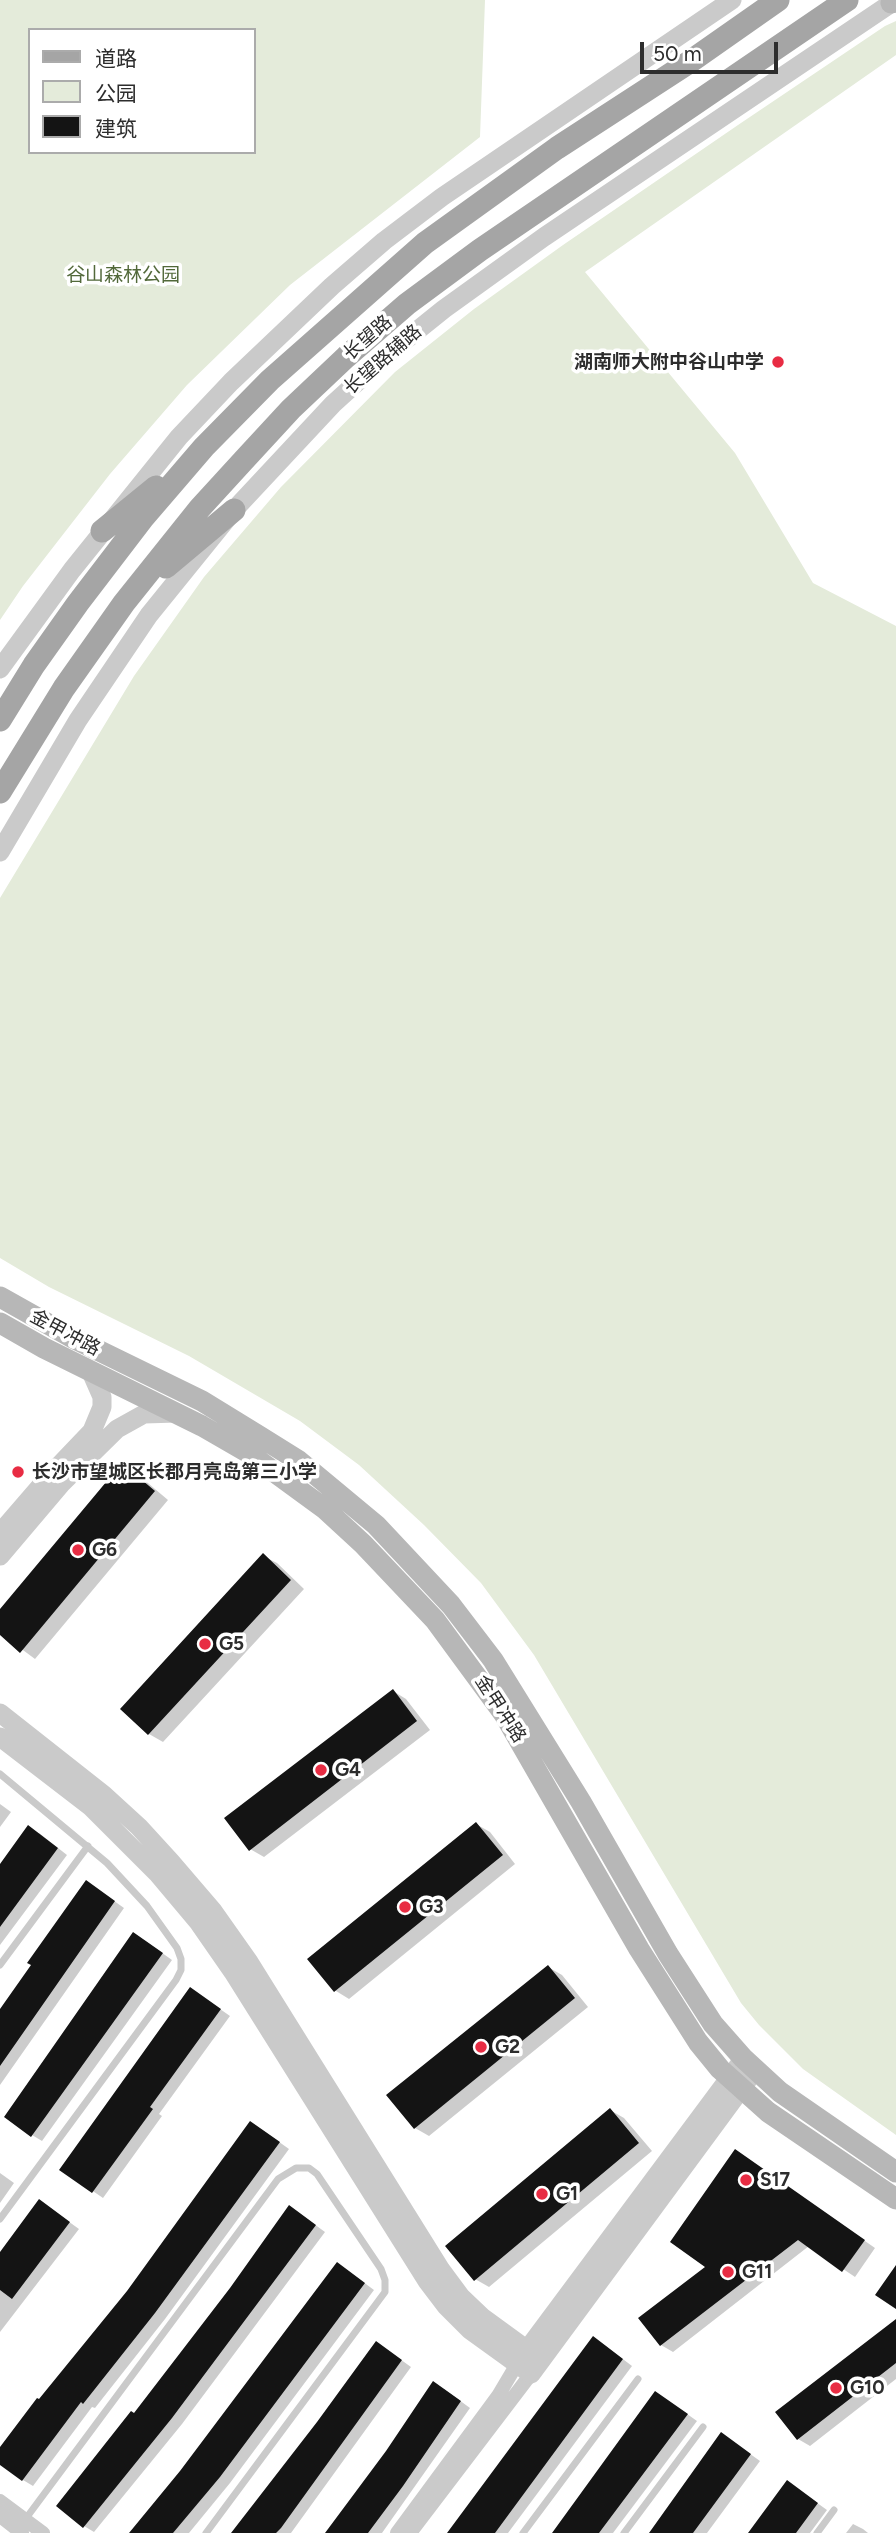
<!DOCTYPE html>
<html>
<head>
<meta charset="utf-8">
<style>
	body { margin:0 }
	#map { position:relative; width:896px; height:2533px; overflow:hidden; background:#fff; font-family:Figtree,"Noto Sans SC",sans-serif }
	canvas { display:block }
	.legend { position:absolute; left:28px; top:28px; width:228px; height:126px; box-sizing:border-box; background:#fff; border:2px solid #ababab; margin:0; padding:9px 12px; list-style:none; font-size:21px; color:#2d2d2d }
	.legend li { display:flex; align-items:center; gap:14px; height:35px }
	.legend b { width:35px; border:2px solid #ababab }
	.scale { position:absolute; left:640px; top:42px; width:138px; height:32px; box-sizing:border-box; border:4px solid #2d2d2d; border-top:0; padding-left:9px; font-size:21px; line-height:24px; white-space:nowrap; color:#2d2d2d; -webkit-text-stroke:5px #fff; paint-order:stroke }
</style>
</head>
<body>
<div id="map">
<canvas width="896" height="2533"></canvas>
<ul class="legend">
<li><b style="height:9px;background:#a5a5a5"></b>道路</li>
<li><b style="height:19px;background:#e4ebda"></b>公园</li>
<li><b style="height:19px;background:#141414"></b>建筑</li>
</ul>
<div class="scale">50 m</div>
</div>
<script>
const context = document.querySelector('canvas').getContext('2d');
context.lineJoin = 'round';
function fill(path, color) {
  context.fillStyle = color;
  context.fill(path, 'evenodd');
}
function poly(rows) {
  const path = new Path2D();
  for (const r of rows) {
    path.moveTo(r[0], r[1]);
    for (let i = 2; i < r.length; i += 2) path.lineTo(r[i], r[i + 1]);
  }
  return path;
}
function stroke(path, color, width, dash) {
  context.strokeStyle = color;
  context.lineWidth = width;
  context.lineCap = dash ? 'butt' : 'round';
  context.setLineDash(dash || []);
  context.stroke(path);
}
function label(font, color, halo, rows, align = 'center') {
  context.font = font + ' Figtree,"Noto Sans SC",sans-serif';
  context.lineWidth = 7;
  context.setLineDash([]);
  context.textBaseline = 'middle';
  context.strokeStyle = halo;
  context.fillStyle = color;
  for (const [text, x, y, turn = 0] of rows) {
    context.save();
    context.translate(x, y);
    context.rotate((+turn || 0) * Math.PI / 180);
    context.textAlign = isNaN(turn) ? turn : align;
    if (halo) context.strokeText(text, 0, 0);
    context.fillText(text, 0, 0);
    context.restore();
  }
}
fill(poly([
	[0,0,485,0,480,137,290,285,187,385,110,474,23,586,0,620],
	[30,30,254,30,254,152,30,152],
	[896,21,896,55,585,272,735,453,813,583,896,626,896,2135,803,2069,759,2025,741,2003,534,1655,481,1583,424,1525,359,1465,300,1421,189,1356,49,1287,0,1258,0,898,134,676,204,577,281,487,395,372,474,309,563,245,738,125,885,26]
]), '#e4ebda');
fill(poly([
	[122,1465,136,1473,168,1500,35,1659,0,1633,0,1612],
	[263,1556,277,1563,304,1589,163,1742,149,1734,122,1709],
	[393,1691,406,1699,430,1730,264,1857,250,1849],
	[0,1804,11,1812,0,1827],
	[476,1824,490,1832,515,1864,349,1999,336,1991,310,1959],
	[39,1833,67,1855,0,1945,0,1867],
	[96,1888,124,1908,0,2085,0,2012,33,1965],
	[144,1940,172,1960,42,2141,32,2135],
	[548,1967,562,1975,588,2007,429,2136,415,2128],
	[200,1995,230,2016,159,2114,162,2116,103,2198,62,2170],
	[610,2110,624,2118,652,2151,489,2287,475,2279],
	[261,2129,289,2149,165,2319,95,2408,92,2407,33,2486,23,2480,0,2462,0,2450],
	[736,2151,875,2248,855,2277,809,2246,673,2352,661,2345,641,2319,708,2267],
	[0,2173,14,2183,0,2203],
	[40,2201,79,2229,0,2332,0,2254],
	[299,2213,325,2232,182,2424,94,2532,84,2526,134,2415],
	[347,2270,374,2290,230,2483,189,2533,132,2533],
	[896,2321,896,2379,810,2446,798,2439],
	[603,2344,632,2366,508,2533,449,2533],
	[386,2349,411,2367,291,2533,234,2533],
	[444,2389,470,2408,382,2533,329,2533],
	[666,2399,697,2421,613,2533,554,2533],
	[732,2441,760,2461,707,2533,651,2533],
	[788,2482,827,2510,810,2533,749,2533],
	[853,2524,863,2529,868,2533,846,2533]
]), '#0003');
fill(poly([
	[122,1463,155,1491,20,1653,0,1635,0,1609],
	[263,1553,291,1580,148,1735,120,1709],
	[393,1689,417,1721,249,1851,224,1818],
	[476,1822,503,1855,334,1992,307,1959],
	[28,1825,58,1848,0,1927,0,1864],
	[86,1880,115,1901,0,2066,0,2009,31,1965,27,1963],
	[133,1932,163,1953,31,2137,4,2117],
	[548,1965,575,1998,414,2129,386,2095],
	[190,1987,221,2009,150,2107,153,2109,92,2193,59,2170],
	[610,2108,639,2143,474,2281,445,2246],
	[250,2121,280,2142,155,2313,83,2404,81,2402,22,2481,0,2465,0,2447,37,2398,39,2399,127,2291],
	[735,2149,865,2240,842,2272,798,2240,660,2346,638,2318,705,2267,670,2242],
	[39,2199,70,2222,12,2299,0,2290,0,2252],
	[289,2205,316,2225,172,2418,83,2528,56,2506,131,2411,134,2413,230,2288],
	[337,2262,365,2283,220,2477,173,2533,129,2533,180,2471],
	[896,2265,896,2309,875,2295],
	[896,2319,896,2363,797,2440,775,2412],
	[593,2336,623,2359,495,2533,447,2533],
	[376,2341,402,2360,281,2528,276,2533,231,2533,317,2422],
	[433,2381,461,2401,403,2486,368,2533,325,2533,386,2451],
	[655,2391,688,2414,599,2533,552,2533],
	[721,2432,751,2454,693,2533,649,2533],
	[787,2480,818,2503,796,2533,748,2533]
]), '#141414');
stroke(poly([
	[0,1774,107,1863,147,1906,177,1948,181,1959,181,1970,176,1980,0,2219],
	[0,1965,88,1846],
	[24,2521,278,2179,296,2168,309,2168,317,2174,381,2269,385,2280,385,2292,206,2533],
	[523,2533,638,2379],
	[624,2533,703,2427],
	[817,2533,834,2510]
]), '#cacaca', 7);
stroke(poly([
	[0,2501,43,2533],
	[0,2516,22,2533],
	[397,2533,498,2396,517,2364],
	[410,2533,531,2374]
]), '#cacaca', 14);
stroke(poly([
	[0,669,72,570,179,437,231,382,332,286,384,241,442,197,732,0],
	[0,852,78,720,149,615,234,510,333,404,388,354,444,309,544,237,896,0],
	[0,1533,51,1474,92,1431,102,1407,102,1397,91,1372],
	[0,1556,61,1484,117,1429,144,1414,177,1413],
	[0,1713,104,1795,139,1827,171,1862,213,1911,249,1962,441,2270,461,2297,482,2317,541,2360],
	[0,1737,91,1807,157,1873,199,1923,233,1972,427,2281,446,2306,470,2330,531,2374,755,2070],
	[521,2358,739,2065]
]), '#cacaca', 19);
stroke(poly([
	[891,3,896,2],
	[0,1297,73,1338,202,1401,259,1436,299,1461,376,1525,451,1605,493,1660,581,1802,668,1954,713,2024,743,2058,780,2092,896,2172],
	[0,1323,44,1348,202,1426,247,1452,325,1509,363,1544,435,1620,504,1714,639,1949,698,2042,720,2069,768,2112,896,2199]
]), '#b7b7b7', 21);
stroke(poly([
	[102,531,156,487],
	[166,567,234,510],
	[0,720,34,665,78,603,143,518,204,447,270,380,425,243,557,148,691,61,778,0],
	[0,792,64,688,124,603,200,508,243,461,291,409,346,357,407,304,480,250,847,0]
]), '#a5a5a5', 23);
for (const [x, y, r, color] of [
	[778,362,7,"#e82c43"],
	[18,1472,7,"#e82c43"],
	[78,1550,7,"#e82c43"],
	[205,1644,7,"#e82c43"],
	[321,1770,7,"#e82c43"],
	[405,1907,7,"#e82c43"],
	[481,2047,7,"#e82c43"],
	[746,2180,7,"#e82c43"],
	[542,2194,7,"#e82c43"],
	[728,2272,7,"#e82c43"],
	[836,2388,7,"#e82c43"]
]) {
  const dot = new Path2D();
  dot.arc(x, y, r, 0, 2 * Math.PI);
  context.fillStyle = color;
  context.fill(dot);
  stroke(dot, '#fff', 2.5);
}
label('19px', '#52693a', '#fff', [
	["谷山森林公园",123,275]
]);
label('19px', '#2d2d2d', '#fff', [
	["长望路",368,338,-41],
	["长望路辅路",383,360,-41],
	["金甲冲路",65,1333,28],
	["金甲冲路",500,1709,57]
]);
label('bold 19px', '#2d2d2d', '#fff', [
	["湖南师大附中谷山中学",764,362,"right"],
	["长沙市望城区长郡月亮岛第三小学",32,1472],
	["G6",92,1550],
	["G5",219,1644],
	["G4",335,1770],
	["G3",419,1907],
	["G2",495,2047],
	["S17",760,2180],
	["G1",556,2194],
	["G11",742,2272],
	["G10",850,2388]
], 'left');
</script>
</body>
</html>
